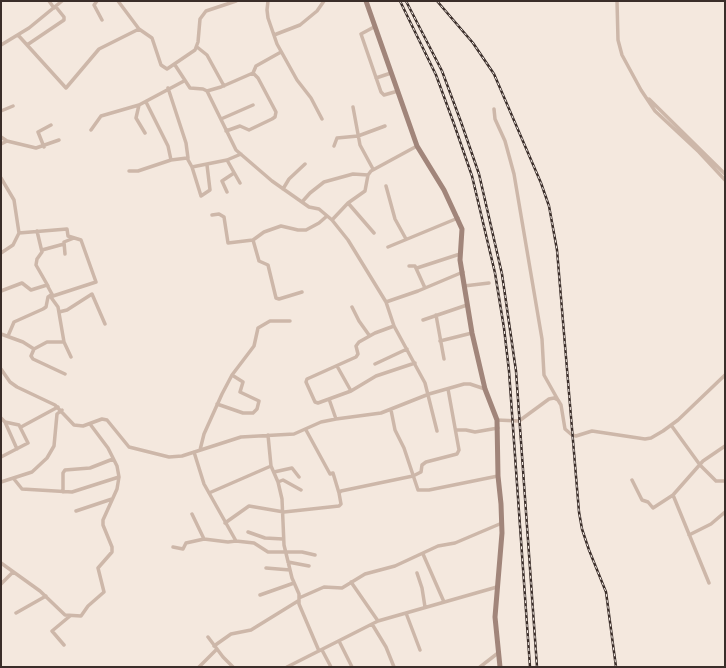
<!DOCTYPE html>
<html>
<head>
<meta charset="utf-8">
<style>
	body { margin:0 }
	#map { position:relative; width:726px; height:668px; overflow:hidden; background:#f4e8de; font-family:Overpass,sans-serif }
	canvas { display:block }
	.frame { position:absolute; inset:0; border:2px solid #3a2d29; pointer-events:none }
</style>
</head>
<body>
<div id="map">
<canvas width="726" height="668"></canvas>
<div class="frame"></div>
</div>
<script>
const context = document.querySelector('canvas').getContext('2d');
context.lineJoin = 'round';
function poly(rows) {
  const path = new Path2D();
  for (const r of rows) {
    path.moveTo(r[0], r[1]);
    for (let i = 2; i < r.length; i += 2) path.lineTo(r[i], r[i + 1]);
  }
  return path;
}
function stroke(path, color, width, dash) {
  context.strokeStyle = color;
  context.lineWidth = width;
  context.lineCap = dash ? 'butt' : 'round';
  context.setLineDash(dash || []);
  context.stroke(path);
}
stroke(poly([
	[49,1,54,8],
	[97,1,94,5,102,20],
	[118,1,139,29,152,38,161,65,167,69,195,50,198,42,200,19,206,11,236,1],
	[268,1,267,10,268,18,277,44,297,80,311,98,322,119],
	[617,1,618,40,622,55,641,90,655,111,699,152,725,180],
	[374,27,361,34,381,92,384,95,398,91],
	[18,35,66,88,99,49,139,29],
	[274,35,300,25,317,11,324,1],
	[1,45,29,28,62,1],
	[27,45,64,20,64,17,56,7],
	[197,47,207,55,224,86],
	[175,65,190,88,203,89,207,91,236,150,272,181,309,207,319,209,332,220],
	[253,73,256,66,281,52],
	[376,78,391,73],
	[168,88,186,143,188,158],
	[207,91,221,87,253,73,258,78,276,112,275,117,272,119,249,130,240,126,226,131],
	[649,99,725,174],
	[146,102,168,146,171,160,187,158,192,167,227,160,241,154],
	[139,105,136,118,145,133],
	[353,107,360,145,373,169],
	[494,109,495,119,505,141,514,174,542,339,544,375,558,400],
	[1,111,13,106],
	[221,119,253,105],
	[91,130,101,116,139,105,184,81],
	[1,137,7,141,1,144],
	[7,141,36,148,59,140],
	[334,146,337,138,358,136,385,126],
	[417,146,371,171,368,175,365,191,348,203,332,220,348,240,386,302,394,326,425,383,437,431],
	[44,147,38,132,51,125],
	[227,160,240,183],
	[192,167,201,196,210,190,207,165],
	[129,171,138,171,171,160],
	[1,178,14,200,19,233,13,245,1,253],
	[386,186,395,219,406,239],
	[283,189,289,179,305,164],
	[227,192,222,181,234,173],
	[302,202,310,193,324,182,353,174,368,175],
	[348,203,374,233],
	[212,215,219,214,224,217,228,243,253,240],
	[37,231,42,252,37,259,36,265,48,286],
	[388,247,458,218],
	[42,250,64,244],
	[65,254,64,242,74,238],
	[409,266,415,266,425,288],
	[417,268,460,254],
	[464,286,489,283],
	[1,291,22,283,31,290,47,285,53,296,96,282,81,240,68,236,67,229,19,233],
	[302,292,279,299,276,298,268,265,259,261,253,240,264,232,281,226,298,230,306,230,319,223,327,216],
	[50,296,58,307,64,342,71,357],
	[386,302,418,291,463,272],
	[352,307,359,321,369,335],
	[59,312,67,310,92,294,105,324],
	[436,315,444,359],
	[423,320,467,305],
	[394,326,375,333,359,342,356,346,358,354,356,357,307,379,306,382,315,402,318,403,351,391,376,376,415,363],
	[1,334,23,342,34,349,47,342,64,342],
	[8,336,14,322,43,309,46,307,48,297,51,295],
	[440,341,472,333],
	[34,349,31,356,33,359,65,374],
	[375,364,407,349],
	[337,366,351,391],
	[1,369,10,382,17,387,55,405,74,425,83,426,102,419,107,420,129,447,169,457,182,456,241,437,294,434,321,422,336,419,381,413,429,394,464,384,470,384,485,389],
	[329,399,336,419],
	[217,404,243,413,253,413,257,409,259,401,240,392,243,382,232,375],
	[391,410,395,430,404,448,418,490,429,490,498,476],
	[1,418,5,422,19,425,28,443,1,457],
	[497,420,519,421,549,399,554,398,558,400,561,405,565,429,572,435,576,436,592,431,645,439,651,438,663,431,678,420,725,375],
	[5,422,17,449],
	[671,425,700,465,716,481,725,481],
	[21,427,58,407],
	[306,430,330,474,333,473,339,493],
	[456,430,466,430,475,432,498,428],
	[268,435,271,466,278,482,282,499,284,545,292,578,299,594,299,604,319,651],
	[200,450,204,434,222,394,232,375,254,346,258,328,270,321,290,321],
	[194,452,204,484,236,541,254,543,268,552,302,552,315,555],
	[274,472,292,468,299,477],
	[14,479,22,489,72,492,119,477],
	[632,480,642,500,648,502,653,508,673,495],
	[1,482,32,472,47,458,54,446,57,414,62,410],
	[278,482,283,480,301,490],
	[63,492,63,473,65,470,90,468,113,459],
	[209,493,271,466],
	[76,511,112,499],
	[192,514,204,539],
	[225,523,249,506,284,512,339,506,341,504,339,493,341,491,413,476,421,472,422,465,426,462,457,454,459,450,448,389],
	[248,532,265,538,283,539],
	[689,535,711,524,725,512],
	[173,547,183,549,186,543,204,539,228,542,236,541],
	[423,554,444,602],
	[288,562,309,566],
	[1,563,40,591,65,615,81,616,88,606,104,592,98,568,112,552,112,547,103,525,103,520,117,489,119,477,117,466,108,448,90,424],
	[266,568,290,570],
	[417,573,422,588,425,607],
	[351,582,378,621],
	[709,583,673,495,703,461,725,446],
	[1,584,13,572],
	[260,595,294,583],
	[299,598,324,587,342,588,365,574,395,566,438,546,455,543,502,523],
	[16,613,46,596],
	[406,613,420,650],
	[372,624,386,647,394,667],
	[208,637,223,657,233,667],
	[339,641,352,667],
	[64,645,52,631,70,616],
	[214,646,231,634,251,630,298,601],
	[322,650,331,667],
	[199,667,217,649],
	[287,667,378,621,497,587],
	[480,667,498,653]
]), '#cdb7a9', 3.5);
stroke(poly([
	[366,1,417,146,444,190,462,229,460,260,472,333,485,389,497,420,498,476,501,504,502,533,495,617,500,667]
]), '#a1857a', 5);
const rail = poly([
	[400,1,436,75,454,124,472,176,495,273,504,328,509,371,530,667],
	[406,1,442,71,461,122,479,174,502,274,516,371,537,667],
	[437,1,473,43,494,74,541,183,549,206,557,250,579,512,582,529,589,550,606,592,616,667]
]);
stroke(rail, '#3a2d29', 2.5);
stroke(rail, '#fbf2eb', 1, [3]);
</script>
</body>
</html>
